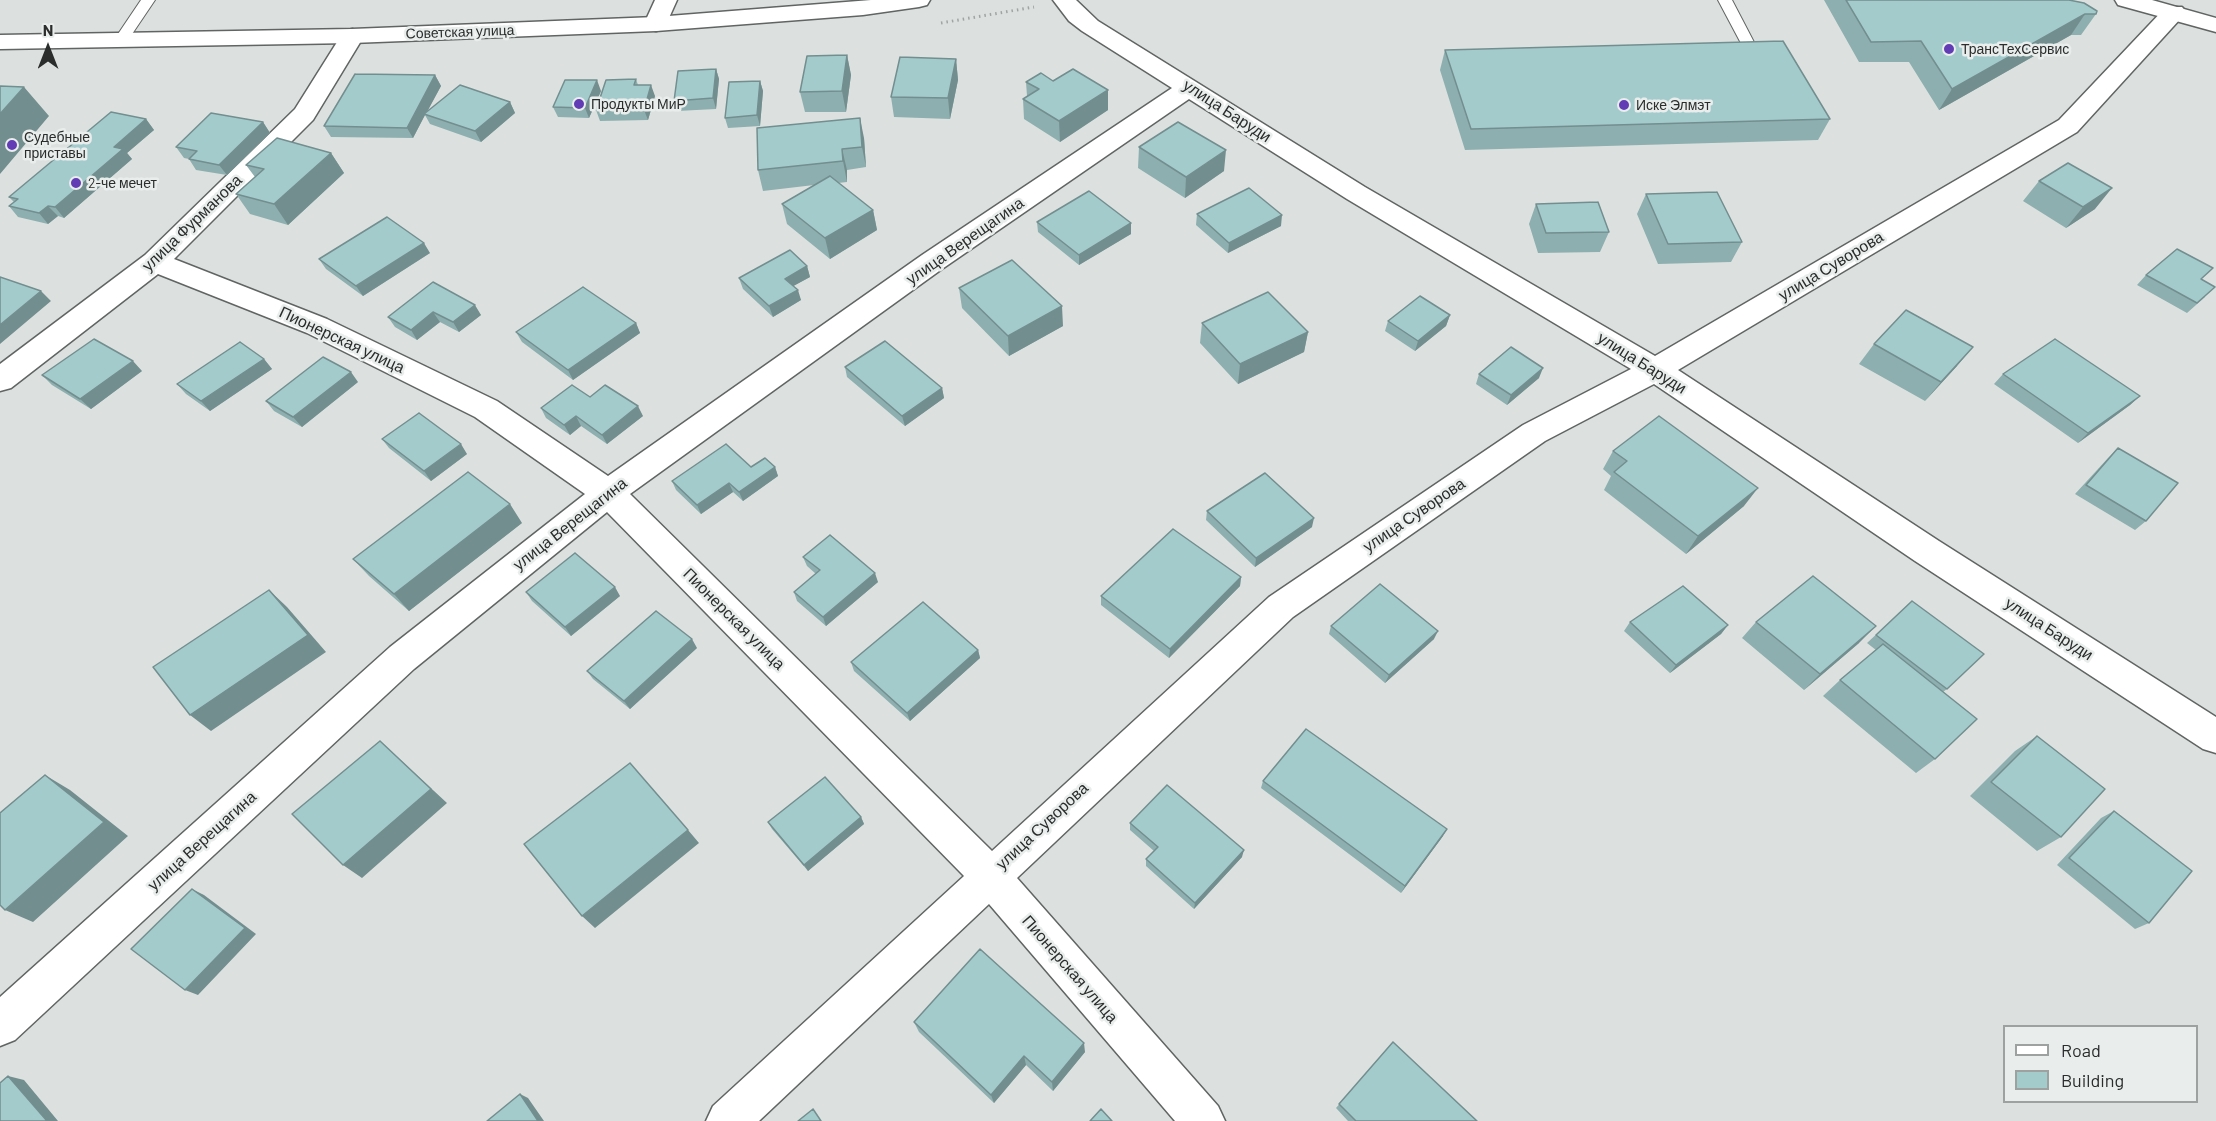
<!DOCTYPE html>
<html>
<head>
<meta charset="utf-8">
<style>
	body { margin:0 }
	#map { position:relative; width:2216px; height:1121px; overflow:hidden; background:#dce1df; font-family:Barlow,sans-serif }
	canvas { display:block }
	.legend { position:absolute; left:2003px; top:1025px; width:195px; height:78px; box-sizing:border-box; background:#e9eeed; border:2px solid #9da1a0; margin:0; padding:8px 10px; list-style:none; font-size:18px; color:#2b2d2d }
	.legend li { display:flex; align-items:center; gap:12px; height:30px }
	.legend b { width:30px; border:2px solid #9da1a0 }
	.north { position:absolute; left:18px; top:18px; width:60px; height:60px; -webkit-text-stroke:4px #e9eeed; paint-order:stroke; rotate:0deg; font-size:16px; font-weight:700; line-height:24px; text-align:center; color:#2b2d2d }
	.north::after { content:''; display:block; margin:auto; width:21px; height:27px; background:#2b2d2d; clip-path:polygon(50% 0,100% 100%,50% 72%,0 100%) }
</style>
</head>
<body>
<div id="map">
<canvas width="2216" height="1121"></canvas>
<ul class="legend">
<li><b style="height:8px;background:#fff"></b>Road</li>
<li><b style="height:16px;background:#a4cbcc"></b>Building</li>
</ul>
<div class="north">N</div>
</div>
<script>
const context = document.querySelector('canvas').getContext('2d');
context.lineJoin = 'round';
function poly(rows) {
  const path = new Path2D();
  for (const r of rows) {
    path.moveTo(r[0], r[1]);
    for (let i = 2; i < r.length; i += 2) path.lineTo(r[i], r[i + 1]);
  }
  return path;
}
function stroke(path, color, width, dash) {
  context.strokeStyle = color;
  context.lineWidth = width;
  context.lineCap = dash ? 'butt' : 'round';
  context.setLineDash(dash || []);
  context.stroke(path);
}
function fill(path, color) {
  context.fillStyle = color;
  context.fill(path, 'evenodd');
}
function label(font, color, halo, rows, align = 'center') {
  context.font = font + ' Barlow,sans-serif';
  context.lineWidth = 5;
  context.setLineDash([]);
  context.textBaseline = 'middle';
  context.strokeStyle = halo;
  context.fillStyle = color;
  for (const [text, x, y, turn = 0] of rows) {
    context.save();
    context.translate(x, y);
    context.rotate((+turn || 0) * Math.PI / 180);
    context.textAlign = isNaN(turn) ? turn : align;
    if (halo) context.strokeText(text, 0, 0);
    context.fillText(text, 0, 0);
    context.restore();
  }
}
const lane = poly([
	[141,0,155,0,126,43,116,43,114,40,141,0],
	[1718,0,1732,0,1756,46,1754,49,1744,49,1718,0]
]);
const street = poly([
	[655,0,677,0,664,29,656,31,648,29,644,24,655,0],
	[1053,0,1076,0,1098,21,1365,187,1655,356,2059,120,2166,7,2182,7,2186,12,2182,17,2077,132,1678,370,1939,541,2216,717,2216,753,2203,749,1915,561,1654,384,1545,441,1293,617,1017,878,1218,1106,1225,1121,1175,1121,989,904,759,1121,706,1121,713,1106,964,876,607,512,414,669,15,1040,0,1046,0,997,390,647,585,494,475,417,307,333,158,274,11,388,0,391,0,364,145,255,295,109,344,31,352,29,360,31,364,36,313,120,174,259,327,319,497,401,608,476,922,255,1172,88,1082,31,1069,21,1053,0],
	[1189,99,1347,199,1631,369,1523,425,1269,597,992,851,630,494,942,269,1189,99]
]);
const primary = poly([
	[871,0,930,0,927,5,919,7,863,15,656,31,352,43,0,49,0,35,352,29,656,17,871,0],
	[2115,0,2152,0,2216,18,2216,32,2118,5,2115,0]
]);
stroke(lane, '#606463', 2);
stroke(street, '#606463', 3);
stroke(primary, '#606463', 3);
stroke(poly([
	[941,23,1034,7]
]), '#a0a4a3', 3, [1.5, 4]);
fill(lane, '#fff');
fill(street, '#fff');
fill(primary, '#fff');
fill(poly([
	[1824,0,2069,0,2096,14,2081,35,2071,35,1939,110,1909,62,1859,62],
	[1445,50,1830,119,1818,140,1465,150,1440,70],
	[847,55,851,75,846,112,805,112,800,92],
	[956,59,958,80,950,119,894,117,891,97],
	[716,69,719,79,716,109,677,111,674,101],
	[435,75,441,86,427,111,510,102,515,113,481,142,430,124,425,115,413,138,331,137,324,126],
	[636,79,638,85,655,96,648,120,600,121,596,110],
	[760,81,763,91,760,126,728,128,725,118],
	[1026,82,1108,110,1060,142,1024,119,1023,99,1027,96],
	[601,91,589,118,558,117,553,107],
	[146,119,154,130,127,153,132,159,64,218,58,216,48,224,18,217,9,206,14,202,9,197],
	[263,122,270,133,227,175,196,170,189,159,184,158,176,147],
	[864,138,866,167,847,170,847,182,838,183,873,210,877,230,830,259,787,224,782,204,814,185,763,191,758,170],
	[1139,147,1224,171,1185,198,1138,168],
	[331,153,344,173,288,225,250,214,236,194,255,177,246,165],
	[2039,181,2095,209,2066,228,2023,201],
	[1646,194,1742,242,1731,262,1658,264,1637,214],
	[1536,204,1609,232,1600,252,1538,253,1529,224],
	[1197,214,1281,226,1228,253,1196,225],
	[1037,222,1131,223,1131,234,1079,265,1038,232],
	[430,253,363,296,326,269,319,259],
	[807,266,810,277,793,286,801,300,773,317,743,289,739,278],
	[2146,275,2201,280,2205,297,2187,313,2137,285],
	[433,282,481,315,459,332,440,322,417,340,395,327,388,317],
	[959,288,1063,326,1009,356,962,308],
	[1450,315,1446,326,1415,351,1385,331,1388,321],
	[636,323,640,333,573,380,522,342,516,332],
	[1202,323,1308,332,1304,352,1238,384,1200,343],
	[1874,344,1957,366,1925,401,1859,364],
	[264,359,272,369,210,411,186,394,177,384],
	[845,367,942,388,944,398,905,426,847,377],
	[142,371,91,409,52,385,42,375],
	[1479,374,1539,378,1507,405,1476,384],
	[2003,374,2140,396,2130,405,2078,443,1994,384],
	[358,382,302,427,274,411,266,401],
	[590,397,643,416,607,444,581,426,570,435,546,418,541,408],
	[382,439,467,454,431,481,389,448],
	[2118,448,2146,521,2135,530,2075,494,2108,458],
	[1613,451,1744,506,1686,554,1604,490,1611,476,1603,469],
	[751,467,775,467,778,476,743,501,733,492,701,514,676,490,672,481],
	[1207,511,1312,527,1255,567,1206,520],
	[522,523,409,611,369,576,353,559],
	[803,557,878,582,826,626,797,601,794,592,816,574,807,566],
	[1241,577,1240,586,1169,658,1101,605,1101,596],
	[526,592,620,596,571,636,532,601],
	[1912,601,1947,689,1943,692,1935,759,1916,773,1823,696,1840,680,1876,650,1867,643],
	[1630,622,1728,625,1721,634,1670,673,1624,631],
	[1756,622,1859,643,1804,690,1742,638],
	[1331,626,1434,639,1385,683,1329,634],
	[697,648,630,709,593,679,587,671],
	[978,650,980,658,910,721,854,671,851,662],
	[2037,736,2061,837,2037,851,1970,796,2015,751],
	[1263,781,1443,836,1401,893,1261,788],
	[2114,811,2149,923,2135,929,2057,865,2101,818],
	[861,817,864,824,808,871,772,829,768,822],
	[1130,823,1242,857,1194,909,1146,866,1146,859,1154,851,1130,830],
	[914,1022,1085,1052,1053,1091,1026,1065,994,1103,919,1032],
	[1393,1042,1477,1121,1348,1121,1336,1108]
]), '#8dafaf');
fill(poly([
	[2085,14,2071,35,1939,110,1952,89],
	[847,55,851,75,846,112,842,91],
	[956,59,958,80,950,119,948,98],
	[716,69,719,79,716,109,713,98],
	[435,75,441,86,426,114,424,114,425,115,413,138,407,128],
	[597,80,601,91,589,118,585,108],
	[760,81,763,91,760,126,757,115],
	[651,85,655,96,648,120,644,110],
	[24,87,49,116,0,174,0,114],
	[1108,90,1108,110,1060,142,1059,121],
	[510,102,515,113,481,142,475,131],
	[860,118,864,138,866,167,862,147],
	[146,119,154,130,127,153,132,159,64,218,55,207,114,147],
	[263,122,270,133,227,175,219,165],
	[842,149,847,170,847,182,843,161],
	[1226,150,1224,171,1185,198,1186,177],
	[331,153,344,173,288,225,274,204],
	[2112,188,2095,209,2066,228,2083,207],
	[48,206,58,216,48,224,39,213],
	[873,210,877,230,830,259,825,238],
	[1282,215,1281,226,1228,253,1229,243],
	[1131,223,1131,234,1079,265,1079,255],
	[424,243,430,253,363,296,356,286],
	[807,266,810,277,788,289,785,279],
	[798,290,801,300,773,317,769,306],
	[41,291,51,301,0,344,0,325],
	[475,305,481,315,459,332,453,322],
	[1062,306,1063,326,1009,356,1008,336],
	[433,312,440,322,417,340,411,330],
	[1450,315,1446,326,1415,351,1418,341],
	[636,323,640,333,573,380,568,370],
	[1308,332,1304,352,1238,384,1240,364],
	[1973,347,1957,366,1925,401,1941,382],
	[264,359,272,369,210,411,201,401],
	[133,361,142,371,91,409,80,399],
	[1543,368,1539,378,1507,405,1511,395],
	[351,372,358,382,302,427,293,417],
	[942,388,944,398,905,426,902,416],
	[2140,396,2130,405,2078,443,2088,433],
	[638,406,643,416,607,444,602,435],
	[576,416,581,426,570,435,564,425],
	[461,444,467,454,431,481,424,471],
	[775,467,778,476,743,501,739,492],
	[729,483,733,492,701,514,697,505],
	[1758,488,1744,506,1686,554,1698,536],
	[510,504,522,523,409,611,394,594],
	[1314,518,1312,527,1255,567,1256,558],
	[875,573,878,582,826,626,823,617],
	[1241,577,1240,586,1169,658,1170,649],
	[615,587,620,596,571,636,565,627],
	[269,590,287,607,326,652,211,731,190,715],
	[1728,625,1721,634,1670,673,1676,665],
	[1876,626,1859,643,1804,690,1820,674],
	[1438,631,1434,639,1385,683,1389,675],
	[692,639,697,648,630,709,624,701],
	[978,650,980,658,910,721,907,713],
	[380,741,447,803,362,878,343,865],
	[45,775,70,790,128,836,33,922,5,910],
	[861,817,864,824,808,871,804,865],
	[1447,829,1443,836,1401,893,1405,886],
	[688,830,699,843,595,928,582,916],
	[1244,850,1242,857,1194,909,1195,903],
	[192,889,204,895,256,934,198,995,185,990],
	[1084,1043,1085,1052,1053,1091,1052,1082],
	[1024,1056,1026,1065,994,1103,991,1095],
	[8,1076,24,1080,58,1121,47,1121],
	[520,1094,528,1098,544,1121,538,1121]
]), '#738e8f');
const building = poly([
	[1846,0,2069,0,2084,3,2097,11,2096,14,2085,14,1952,89,1921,41,1871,42,1846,0],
	[1783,41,1830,119,1471,129,1445,50,1783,41],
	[847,55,842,91,800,92,807,56,847,55],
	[900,57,956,59,948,98,891,97,900,57],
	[716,69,713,98,674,101,678,71,716,69],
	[1073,69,1108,90,1059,121,1023,99,1039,89,1026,82,1041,73,1053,81,1073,69],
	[355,74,435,75,407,128,324,126,355,74],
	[636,79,634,85,651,85,644,110,596,110,606,80,636,79],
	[565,80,597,80,585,108,553,107,565,80],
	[760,81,757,115,725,118,729,82,760,81],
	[460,85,510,102,475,131,424,114,460,85],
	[0,86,24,87,0,114,0,86],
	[111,112,146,119,114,147,123,149,55,207,48,206,39,213,9,206,18,199,9,197,111,112],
	[211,113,263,122,219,165,189,159,197,151,176,147,211,113],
	[860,118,862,147,842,149,843,161,758,170,757,128,860,118],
	[1178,122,1226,150,1186,177,1139,147,1178,122],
	[277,138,331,153,274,204,236,194,264,169,246,165,277,138],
	[2068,163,2112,188,2083,207,2039,181,2068,163],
	[830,176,873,210,825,238,782,204,830,176],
	[1249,188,1282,215,1229,243,1197,214,1249,188],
	[1089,191,1131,223,1079,255,1037,222,1089,191],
	[1717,192,1742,242,1668,244,1646,194,1717,192],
	[1598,202,1609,232,1546,233,1536,204,1598,202],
	[387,217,424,243,356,286,319,259,387,217],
	[2177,249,2213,268,2201,279,2215,287,2197,303,2146,275,2177,249],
	[790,250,807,266,785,279,798,290,769,306,739,278,790,250],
	[1012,260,1062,306,1008,336,959,288,1012,260],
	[0,277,41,291,0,325,0,277],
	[433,282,475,305,453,322,433,312,411,330,388,317,433,282],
	[583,287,636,323,568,370,516,332,583,287],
	[1268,292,1308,332,1240,364,1202,323,1268,292],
	[1420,296,1450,315,1418,341,1388,321,1420,296],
	[1906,310,1973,347,1941,382,1874,344,1906,310],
	[94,339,133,361,80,399,42,375,94,339],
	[2055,339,2140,396,2088,433,2003,374,2055,339],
	[885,341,942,388,902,416,845,367,885,341],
	[240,342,264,359,201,401,177,384,240,342],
	[1511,347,1543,368,1511,395,1479,374,1511,347],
	[323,357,351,372,293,417,266,401,323,357],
	[572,385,590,397,605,385,638,406,602,435,576,416,564,425,541,408,572,385],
	[419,413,461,444,424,471,382,439,419,413],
	[1659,416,1758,488,1698,536,1614,472,1627,461,1613,451,1659,416],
	[726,444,751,467,765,458,775,467,739,492,729,483,697,505,672,481,726,444],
	[2118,448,2178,483,2146,521,2086,485,2118,448],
	[468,472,510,504,394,594,353,559,468,472],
	[1265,473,1314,518,1256,558,1207,511,1265,473],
	[1173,529,1241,577,1170,649,1101,596,1173,529],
	[830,535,875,573,823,617,794,592,820,570,803,557,830,535],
	[575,553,615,587,565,627,526,592,575,553],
	[1813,576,1876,626,1820,674,1756,622,1813,576],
	[1380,584,1438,631,1389,675,1331,626,1380,584],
	[1683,586,1728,625,1676,665,1630,622,1683,586],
	[269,590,308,635,190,715,153,667,269,590],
	[1912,601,1984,654,1947,689,1876,635,1912,601],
	[923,602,978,650,907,713,851,662,923,602],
	[656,611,692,639,624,701,587,671,656,611],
	[1883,644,1977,719,1935,759,1840,680,1883,644],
	[1306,729,1447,829,1405,886,1263,781,1306,729],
	[2037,736,2105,789,2061,837,1991,782,2037,736],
	[380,741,431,789,343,865,292,814,380,741],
	[630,763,688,830,582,916,524,844,630,763],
	[45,775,104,822,5,910,0,905,0,813,45,775],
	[825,777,861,817,804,865,768,822,825,777],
	[1167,785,1244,850,1195,903,1146,859,1158,847,1130,823,1167,785],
	[2114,811,2192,871,2149,923,2069,858,2114,811],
	[192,889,245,928,185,990,131,949,192,889],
	[980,949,1084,1043,1052,1082,1024,1056,991,1095,914,1022,980,949],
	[1393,1042,1477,1121,1356,1121,1339,1104,1393,1042],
	[8,1076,47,1121,0,1121,0,1083,8,1076],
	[520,1094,538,1121,487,1121,520,1094],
	[813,1109,821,1121,798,1121,813,1109],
	[1101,1109,1112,1121,1090,1121,1101,1109]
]);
fill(building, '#a4cbcc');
stroke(building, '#738e8f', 1.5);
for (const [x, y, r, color] of [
	[1949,49,6,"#623cb5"],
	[579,104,6,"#623cb5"],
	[1624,105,6,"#623cb5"],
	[12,145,6,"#623cb5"],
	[76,183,6,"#623cb5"]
]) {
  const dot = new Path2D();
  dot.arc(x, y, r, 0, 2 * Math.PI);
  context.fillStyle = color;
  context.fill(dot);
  stroke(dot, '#e9eeed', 2);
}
label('14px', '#2b2d2d', '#e9eeed', [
	["Советская улица",460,32,-2]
]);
label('14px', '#2b2d2d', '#e9eeed', [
	["ТрансТехСервис",1961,49],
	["Продукты МиР",591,104],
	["Иске Элмэт",1636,105],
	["Судебные",24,137],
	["приставы",24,153],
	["2-че мечет",88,183]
], 'left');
label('16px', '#2b2d2d', '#e9eeed', [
	["улица Баруди",1227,111,33],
	["улица Фурманова",192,223,-44],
	["улица Верещагина",965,241,-35],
	["улица Суворова",1831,266,-31],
	["Пионерская улица",342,340,25],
	["улица Баруди",1642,363,32],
	["улица Суворова",1414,515,-34],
	["улица Верещагина",570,524,-38],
	["Пионерская улица",734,619,45],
	["улица Баруди",2049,629,33],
	["улица Суворова",1042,826,-43],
	["улица Верещагина",202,841,-42],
	["Пионерская улица",1070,969,49]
]);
</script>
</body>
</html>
